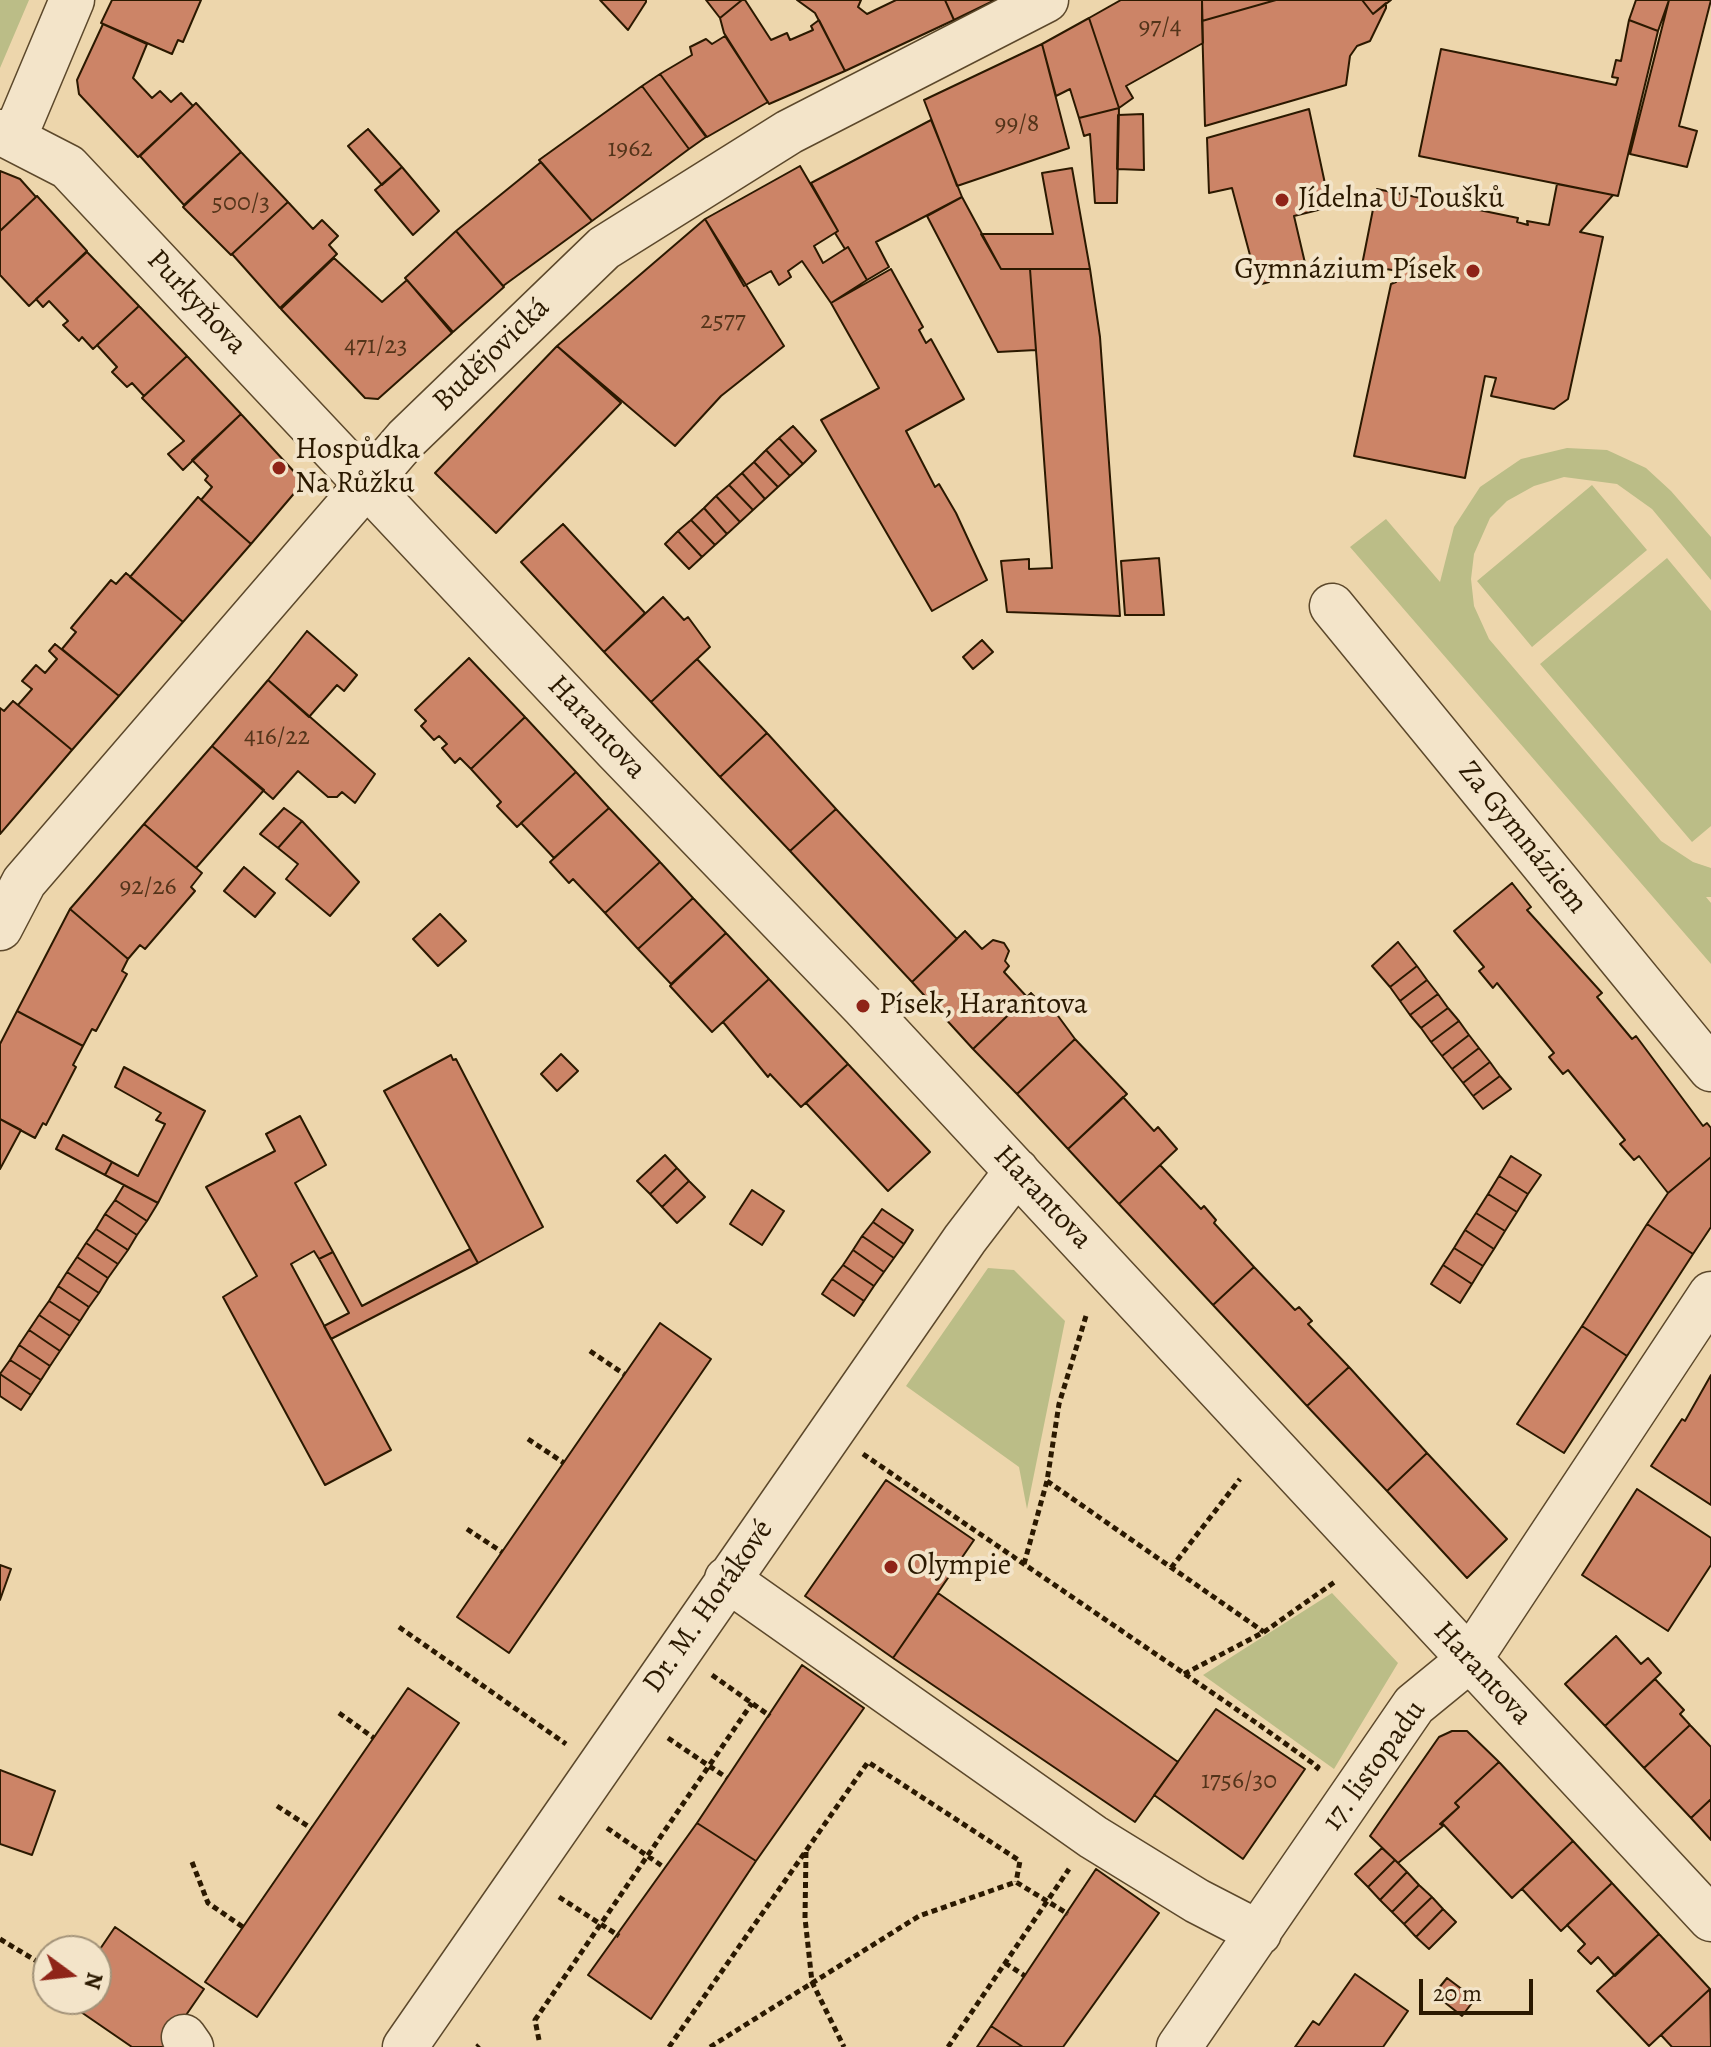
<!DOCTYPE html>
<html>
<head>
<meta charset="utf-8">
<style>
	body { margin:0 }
	#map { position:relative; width:1711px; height:2047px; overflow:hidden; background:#edd6ac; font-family:Alegreya,serif }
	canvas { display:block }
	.north { position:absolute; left:32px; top:1935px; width:80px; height:80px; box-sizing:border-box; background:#f3e4c9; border:2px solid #a39379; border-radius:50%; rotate:105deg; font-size:22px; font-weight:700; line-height:32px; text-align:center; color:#2b1900 }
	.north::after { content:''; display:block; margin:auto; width:28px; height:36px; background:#8f2418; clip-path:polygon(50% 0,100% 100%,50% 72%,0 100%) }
	.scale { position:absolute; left:1419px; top:1979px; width:114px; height:36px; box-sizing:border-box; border:4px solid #2b1900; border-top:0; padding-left:10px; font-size:24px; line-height:28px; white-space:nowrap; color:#2b1900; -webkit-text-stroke:6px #f3e4c9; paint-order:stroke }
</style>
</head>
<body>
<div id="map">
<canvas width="1711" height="2047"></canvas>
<div class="north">N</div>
<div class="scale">20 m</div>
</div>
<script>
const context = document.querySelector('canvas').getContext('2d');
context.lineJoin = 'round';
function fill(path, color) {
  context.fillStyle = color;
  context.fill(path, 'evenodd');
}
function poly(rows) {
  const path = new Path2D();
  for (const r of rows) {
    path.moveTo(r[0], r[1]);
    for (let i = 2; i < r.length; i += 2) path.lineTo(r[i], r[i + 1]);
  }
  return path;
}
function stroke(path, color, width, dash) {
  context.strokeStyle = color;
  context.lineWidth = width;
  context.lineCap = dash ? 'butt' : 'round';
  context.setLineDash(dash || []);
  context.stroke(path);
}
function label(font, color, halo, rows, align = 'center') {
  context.font = font + ' Alegreya,serif';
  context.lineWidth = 8;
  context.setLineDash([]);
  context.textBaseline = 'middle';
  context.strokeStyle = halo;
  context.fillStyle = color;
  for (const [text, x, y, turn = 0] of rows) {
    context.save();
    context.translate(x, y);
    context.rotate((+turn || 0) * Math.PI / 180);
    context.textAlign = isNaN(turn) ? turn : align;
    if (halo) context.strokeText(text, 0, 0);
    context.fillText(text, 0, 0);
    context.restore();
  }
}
fill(poly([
	[0,0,29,0,0,68],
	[1567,448,1607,450,1646,468,1671,491,1711,537,1711,580,1652,509,1617,484,1564,477,1534,486,1507,501,1490,518,1474,554,1471,579,1474,606,1489,639,1661,841,1693,862,1711,868,1711,897,1706,897,1711,903,1711,964,1350,547,1386,519,1440,582,1454,527,1480,487,1521,459],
	[1592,485,1647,550,1532,647,1477,581],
	[1667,558,1711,611,1711,826,1692,842,1540,664],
	[988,1268,1014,1270,1065,1321,1027,1509,1019,1467,906,1386],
	[1332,1593,1398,1663,1334,1769,1203,1675]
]), '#bbbd87');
const building = poly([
	[112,0,201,0,183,42,178,40,172,54,101,23,112,0],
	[600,0,646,0,646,2,628,30,600,0],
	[706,0,742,0,720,18,706,0],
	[742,0,745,0,771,40,787,33,790,40,813,30,811,26,819,20,845,71,769,104,724,33,720,18,742,0],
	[797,0,861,0,858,7,867,14,896,0,945,0,954,20,845,71,815,13,797,0],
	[945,0,995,0,954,20,945,0],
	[1121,0,1202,0,1203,43,1126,86,1133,98,1119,108,1089,18,1121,0],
	[1202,0,1276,0,1202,21,1202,0],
	[1276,0,1362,0,1373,14,1386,3,1386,8,1370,41,1357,46,1350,56,1346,85,1205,126,1202,21,1276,0],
	[1362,0,1391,0,1373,14,1362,0],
	[1636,0,1669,0,1658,31,1629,20,1636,0],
	[1669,0,1711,0,1679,126,1697,131,1687,167,1630,154,1669,0],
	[1089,18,1119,108,1079,118,1070,89,1056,96,1042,44,1089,18],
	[1629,20,1658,31,1618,196,1419,156,1441,49,1616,85,1618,78,1612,77,1616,60,1621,61,1629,20],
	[103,24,147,44,133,78,152,98,160,91,171,102,181,93,193,106,138,157,79,94,77,80,103,24],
	[725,36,768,102,707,137,660,74,692,55,690,47,706,39,712,44,725,36],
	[1042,44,1069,148,957,186,924,100,1042,44],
	[660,74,706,137,689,149,642,86,660,74],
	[642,86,689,149,592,221,539,160,642,86],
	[196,103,241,152,184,205,140,156,196,103],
	[1119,108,1117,203,1095,203,1090,134,1084,136,1079,118,1119,108],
	[1309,109,1330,207,1294,216,1305,263,1267,273,1269,282,1258,285,1232,188,1209,193,1207,138,1309,109],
	[1143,114,1144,170,1117,169,1118,115,1143,114],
	[931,120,962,197,876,242,889,267,867,280,848,247,845,249,835,233,838,231,811,183,931,120],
	[368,129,402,167,382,185,348,146,368,129],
	[241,152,288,202,231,255,183,207,241,152],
	[541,162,592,221,503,286,456,231,541,162],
	[800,166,838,231,814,246,823,263,848,247,867,280,831,303,802,261,788,271,791,277,779,285,771,271,744,286,705,219,800,166],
	[402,167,439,211,413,235,375,190,402,167],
	[1072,168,1090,269,1001,269,981,234,1053,234,1042,173,1072,168],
	[0,171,20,179,36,197,0,231,0,171],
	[1557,184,1613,195,1580,232,1603,237,1568,399,1554,409,1491,396,1496,378,1485,376,1465,478,1354,456,1391,284,1396,282,1398,271,1362,265,1377,189,1518,218,1517,222,1528,225,1527,221,1549,225,1557,184],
	[37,196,87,251,29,306,0,275,0,231,37,196],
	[962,197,1001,269,1030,269,1036,350,998,352,927,216,962,197],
	[288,202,313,229,322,220,338,236,329,245,337,254,280,308,232,254,288,202],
	[705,219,784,346,721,396,675,446,557,346,705,219],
	[456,231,504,287,453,332,405,278,456,231],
	[87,252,139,306,93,349,82,337,79,341,63,325,68,321,49,301,43,307,36,299,87,252],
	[334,258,382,302,407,280,452,333,378,399,365,398,281,309,334,258],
	[891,269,923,327,919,330,926,343,931,339,964,399,906,431,935,487,939,484,956,513,987,580,932,611,821,420,879,388,831,303,891,269],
	[1030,269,1090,269,1100,337,1120,616,1007,612,1001,561,1029,559,1029,569,1052,568,1030,269],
	[139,306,187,356,144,396,132,383,127,387,112,372,117,367,97,345,139,306],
	[557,346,621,403,496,533,435,473,557,346],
	[187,356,241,414,183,470,168,454,184,441,142,398,187,356],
	[241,414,298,476,297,490,251,544,201,500,212,487,205,480,208,476,192,460,241,414],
	[793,426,816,451,803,464,779,438,793,426],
	[779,438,803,464,790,476,766,450,779,438],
	[766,450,790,476,778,487,754,462,766,450],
	[754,462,778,487,765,499,742,473,754,462],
	[742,473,765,499,753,510,729,485,742,473],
	[729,485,753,510,740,522,716,496,729,485],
	[716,496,740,522,727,534,704,508,716,496],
	[198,497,251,544,183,622,130,577,198,497],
	[704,508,727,534,715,545,691,520,704,508],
	[691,520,715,545,702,557,678,531,691,520],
	[563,524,645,613,604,652,521,562,563,524],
	[678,531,702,557,689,569,665,544,678,531],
	[1159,558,1164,615,1125,615,1121,561,1159,558],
	[126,573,183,622,119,696,62,649,76,632,71,628,111,580,116,584,126,573],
	[663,597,684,620,688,617,710,647,651,702,604,652,663,597],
	[307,631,357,675,344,691,337,685,309,717,268,680,307,631],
	[982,640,993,652,973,669,963,657,982,640],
	[55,644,119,696,72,750,18,705,32,689,22,681,36,665,45,673,57,659,49,651,55,644],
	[469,658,525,717,471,769,460,758,455,763,442,748,447,744,439,736,434,740,421,726,426,721,415,710,469,658],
	[697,659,767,733,720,777,651,702,697,659],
	[268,680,375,774,355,803,342,792,337,797,328,797,298,771,273,799,212,746,268,680],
	[13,701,72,750,0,834,0,708,4,711,13,701],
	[525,717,576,772,517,827,497,806,501,802,471,769,525,717],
	[767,733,836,809,790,851,720,777,767,733],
	[212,746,264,790,196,868,144,824,212,746],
	[576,772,609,808,554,858,521,823,576,772],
	[284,808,302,821,278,848,260,834,284,808],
	[609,808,660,862,605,913,573,879,569,883,550,862,609,808],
	[836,809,957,939,912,982,790,851,836,809],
	[302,821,359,882,330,916,286,879,298,864,278,848,302,821],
	[144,824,202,873,191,887,195,891,145,949,140,945,128,959,70,909,144,824],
	[660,862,693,898,638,949,605,913,660,862],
	[244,867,275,893,255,917,224,891,244,867],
	[1512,883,1531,907,1527,910,1602,993,1597,997,1632,1039,1636,1036,1703,1126,1707,1123,1711,1128,1711,1157,1668,1193,1639,1156,1634,1160,1620,1144,1625,1140,1568,1070,1563,1074,1549,1057,1554,1053,1497,983,1493,988,1479,971,1484,967,1454,931,1512,883],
	[693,898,726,933,671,984,638,949,693,898],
	[70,909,128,959,122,971,127,974,96,1031,92,1029,83,1046,17,1011,70,909],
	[440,914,466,941,438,966,413,939,440,914],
	[965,931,982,949,993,940,1004,943,1009,951,1005,961,1009,966,1004,972,1027,997,973,1049,912,982,965,931],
	[726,933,769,979,712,1032,670,986,726,933],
	[1398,942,1417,966,1390,987,1372,966,1398,942],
	[1417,966,1427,980,1400,1001,1390,987,1417,966],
	[769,979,848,1064,801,1107,770,1074,768,1077,723,1022,769,979],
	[1427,980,1438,994,1410,1015,1400,1001,1427,980],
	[1031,993,1046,1009,1050,1005,1075,1039,1017,1094,973,1049,1031,993],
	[1438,994,1448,1008,1421,1028,1410,1015,1438,994],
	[1448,1008,1459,1021,1431,1042,1421,1028,1448,1008],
	[17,1011,83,1046,73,1065,76,1067,46,1125,43,1123,35,1138,0,1119,0,1044,17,1011],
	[1459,1021,1469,1035,1442,1056,1431,1042,1459,1021],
	[1469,1035,1479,1048,1452,1069,1442,1056,1469,1035],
	[1075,1039,1127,1094,1068,1149,1017,1094,1075,1039],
	[1479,1048,1490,1062,1463,1083,1452,1069,1479,1048],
	[561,1054,578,1071,557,1091,541,1074,561,1054],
	[451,1055,453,1060,456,1059,543,1227,478,1263,384,1091,451,1055],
	[1490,1062,1500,1076,1473,1096,1463,1083,1490,1062],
	[848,1064,930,1152,888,1191,806,1103,848,1064],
	[124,1067,205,1111,158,1203,105,1175,112,1162,138,1176,165,1124,156,1120,161,1113,115,1087,124,1067],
	[1500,1076,1511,1089,1483,1109,1473,1096,1500,1076],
	[1123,1097,1154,1131,1158,1127,1177,1149,1119,1204,1068,1149,1123,1097],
	[300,1116,326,1165,295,1183,333,1252,319,1259,314,1251,291,1264,391,1450,325,1485,223,1297,257,1276,206,1187,275,1151,266,1134,300,1116],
	[0,1119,21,1130,0,1169,0,1119],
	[63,1135,112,1162,105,1175,56,1149,63,1135],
	[665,1155,677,1168,650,1194,637,1181,665,1155],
	[1511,1156,1541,1175,1528,1194,1499,1176,1511,1156],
	[1711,1157,1711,1227,1693,1254,1647,1224,1668,1193,1711,1157],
	[1160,1165,1201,1209,1204,1206,1216,1220,1214,1223,1254,1267,1213,1305,1119,1204,1160,1165],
	[677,1168,689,1181,662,1207,650,1194,677,1168],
	[1499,1176,1528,1194,1517,1212,1488,1194,1499,1176],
	[689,1181,705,1197,677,1223,662,1207,689,1181],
	[124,1185,158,1203,147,1221,115,1200,124,1185],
	[752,1190,784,1211,762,1245,730,1224,752,1190],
	[1488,1194,1517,1212,1505,1231,1476,1213,1488,1194],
	[115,1200,147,1221,137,1235,105,1214,115,1200],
	[882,1209,913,1230,904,1244,873,1222,882,1209],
	[1476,1213,1505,1231,1494,1249,1465,1230,1476,1213],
	[105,1214,137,1235,128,1250,96,1229,105,1214],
	[873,1222,904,1244,894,1258,862,1236,873,1222],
	[1647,1224,1693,1254,1627,1356,1582,1326,1647,1224],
	[96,1229,128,1250,118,1264,86,1243,96,1229],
	[1465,1230,1494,1249,1483,1266,1454,1248,1465,1230],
	[862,1236,894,1258,884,1272,853,1250,862,1236],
	[86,1243,118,1264,108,1278,77,1257,86,1243],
	[1454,1248,1483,1266,1472,1284,1443,1265,1454,1248],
	[470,1249,478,1263,331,1339,324,1326,349,1313,319,1259,333,1252,362,1306,470,1249],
	[853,1250,884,1272,874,1286,843,1265,853,1250],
	[77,1257,108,1278,99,1293,67,1272,77,1257],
	[843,1265,874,1286,864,1301,832,1279,843,1265],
	[1443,1265,1472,1284,1460,1303,1431,1284,1443,1265],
	[1254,1267,1295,1310,1299,1307,1312,1321,1308,1324,1349,1367,1307,1406,1213,1305,1254,1267],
	[67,1272,99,1293,89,1307,58,1286,67,1272],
	[832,1279,864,1301,854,1316,822,1294,832,1279],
	[58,1286,89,1307,80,1321,49,1301,58,1286],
	[49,1301,80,1321,70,1336,39,1315,49,1301],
	[39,1315,70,1336,60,1351,29,1330,39,1315],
	[660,1323,711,1359,509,1653,457,1617,660,1323],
	[1582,1326,1627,1356,1564,1453,1517,1424,1582,1326],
	[29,1330,60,1351,50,1366,19,1345,29,1330],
	[19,1345,50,1366,41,1380,10,1360,19,1345],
	[10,1360,41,1380,31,1395,0,1374,10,1360],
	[1349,1367,1427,1453,1387,1491,1307,1406,1349,1367],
	[0,1374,31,1395,21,1410,0,1396,0,1374],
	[1711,1375,1711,1505,1651,1466,1682,1419,1685,1421,1711,1375],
	[1427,1453,1507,1539,1467,1578,1387,1491,1427,1453],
	[886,1480,974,1540,893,1658,805,1596,886,1480],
	[1637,1489,1711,1538,1711,1565,1668,1631,1582,1575,1637,1489],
	[0,1565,11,1569,0,1600,0,1565],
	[938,1593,1178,1762,1135,1822,893,1658,938,1593],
	[1616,1636,1641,1664,1648,1658,1661,1673,1605,1726,1565,1684,1616,1636],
	[802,1665,864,1708,756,1861,697,1823,802,1665],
	[1655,1679,1684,1710,1680,1714,1690,1725,1644,1768,1605,1726,1655,1679],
	[408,1688,459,1723,257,2017,205,1982,408,1688],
	[1216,1709,1305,1769,1243,1859,1154,1795,1216,1709],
	[1690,1725,1711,1747,1711,1799,1691,1818,1644,1768,1690,1725],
	[1452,1731,1467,1731,1499,1762,1455,1803,1459,1807,1440,1824,1443,1826,1398,1863,1370,1836,1439,1737,1452,1731],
	[1499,1762,1573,1841,1512,1898,1442,1823,1459,1807,1455,1803,1499,1762],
	[0,1770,55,1791,32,1855,0,1844,0,1770],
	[1711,1799,1711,1840,1691,1818,1711,1799],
	[697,1823,756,1861,651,2019,588,1975,697,1823],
	[1573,1841,1612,1883,1561,1931,1522,1889,1573,1841],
	[1382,1848,1395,1860,1368,1887,1355,1874,1382,1848],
	[1395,1860,1407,1872,1380,1900,1368,1887,1395,1860],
	[1096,1869,1159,1913,1063,2047,1023,2047,991,2026,1096,1869],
	[1407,1872,1419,1885,1392,1912,1380,1900,1407,1872],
	[1612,1883,1659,1934,1615,1976,1598,1957,1591,1964,1578,1951,1585,1944,1567,1925,1612,1883],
	[1419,1885,1432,1897,1404,1924,1392,1912,1419,1885],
	[1432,1897,1443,1909,1416,1937,1404,1924,1432,1897],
	[1443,1909,1456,1922,1429,1949,1416,1937,1443,1909],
	[115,1927,204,1989,164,2047,132,2047,65,2001,96,1999,96,1955,115,1927],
	[1659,1934,1710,1989,1649,2046,1597,1991,1659,1934],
	[1355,1974,1408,2011,1383,2047,1295,2047,1313,2021,1319,2025,1355,1974],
	[1447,1978,1475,1999,1462,2016,1434,1994,1447,1978],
	[1710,1989,1711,2047,1672,2047,1661,2035,1710,1989],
	[991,2026,1023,2047,977,2047,991,2026]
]);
fill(building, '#cc8467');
stroke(building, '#2b1900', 2);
const minor = poly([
	[0,132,68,167,616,750,863,1006,1711,1919],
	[14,138,72,0],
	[1332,606,1711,1069],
	[0,928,24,882,406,439,604,248,789,132,1046,0],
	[727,1579,1093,1837,1197,1901,1259,1933],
	[184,2037,191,2047],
	[405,2047,965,1239,1017,1171],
	[1179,2047,1414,1705,1469,1660,1711,1294]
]);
stroke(minor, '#5c482b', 47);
stroke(poly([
	[590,1351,624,1374],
	[528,1439,564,1463],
	[863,1454,1258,1724,1318,1767,1314,1772],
	[1047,1481,1264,1632],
	[467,1529,502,1552],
	[1024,1564,1047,1481,1059,1404,1086,1316],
	[1171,1568,1240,1479],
	[399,1627,566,1744],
	[1184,1674,1264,1632,1336,1581],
	[712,1675,770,1716],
	[339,1713,374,1738],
	[668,1738,727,1778],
	[277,1806,311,1828],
	[607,1828,665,1868],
	[806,1852,805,1918,812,1982,844,2047],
	[192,1862,208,1903,243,1927],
	[559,1897,619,1936],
	[0,1939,48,1968],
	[1005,1963,1025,1976],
	[539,2040,535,2020,752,1703],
	[477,2047,479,2045],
	[669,2047,868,1762,1020,1861,1016,1882],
	[710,2047,919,1916,1016,1882,1068,1914],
	[948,2047,1069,1869]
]), '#2b1900', 5, [6, 4]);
stroke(minor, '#f3e4c9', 44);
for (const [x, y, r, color] of [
	[1282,200,8,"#8f2418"],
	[1473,271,8,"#8f2418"],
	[279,468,8,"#8f2418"],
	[863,1006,8,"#8f2418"],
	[891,1567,8,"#8f2418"]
]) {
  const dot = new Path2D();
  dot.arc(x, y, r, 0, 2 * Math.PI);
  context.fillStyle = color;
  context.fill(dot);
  stroke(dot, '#f3e4c9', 3);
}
label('26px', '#53341a', null, [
	["97/4",1160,28],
	["99/8",1017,125],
	["1962",630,150],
	["500/3",241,204],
	["2577",723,322],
	["471/23",376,347],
	["416/22",277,738],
	["92/26",148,888],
	["1756/30",1239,1782]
]);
label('30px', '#2b1900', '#f3e4c9', [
	["Jídelna U Toušků",1298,200],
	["Gymnázium Písek",1457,271,"right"],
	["Hospůdka",295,451],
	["Na Růžku",295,485],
	["Písek, Harantova",879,1006],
	["Olympie",907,1567]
], 'left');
label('30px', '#2b1900', '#f3e4c9', [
	["Purkyňova",196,303,47],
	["Budějovická",492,355,-44],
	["Harantova",596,728,47],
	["Za Gymnáziem",1522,838,51],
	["Harantova",1042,1198,47],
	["Dr. M. Horákové",709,1607,-55],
	["Harantova",1482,1674,47],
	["17. listopadu",1375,1766,-54]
]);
</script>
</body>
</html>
